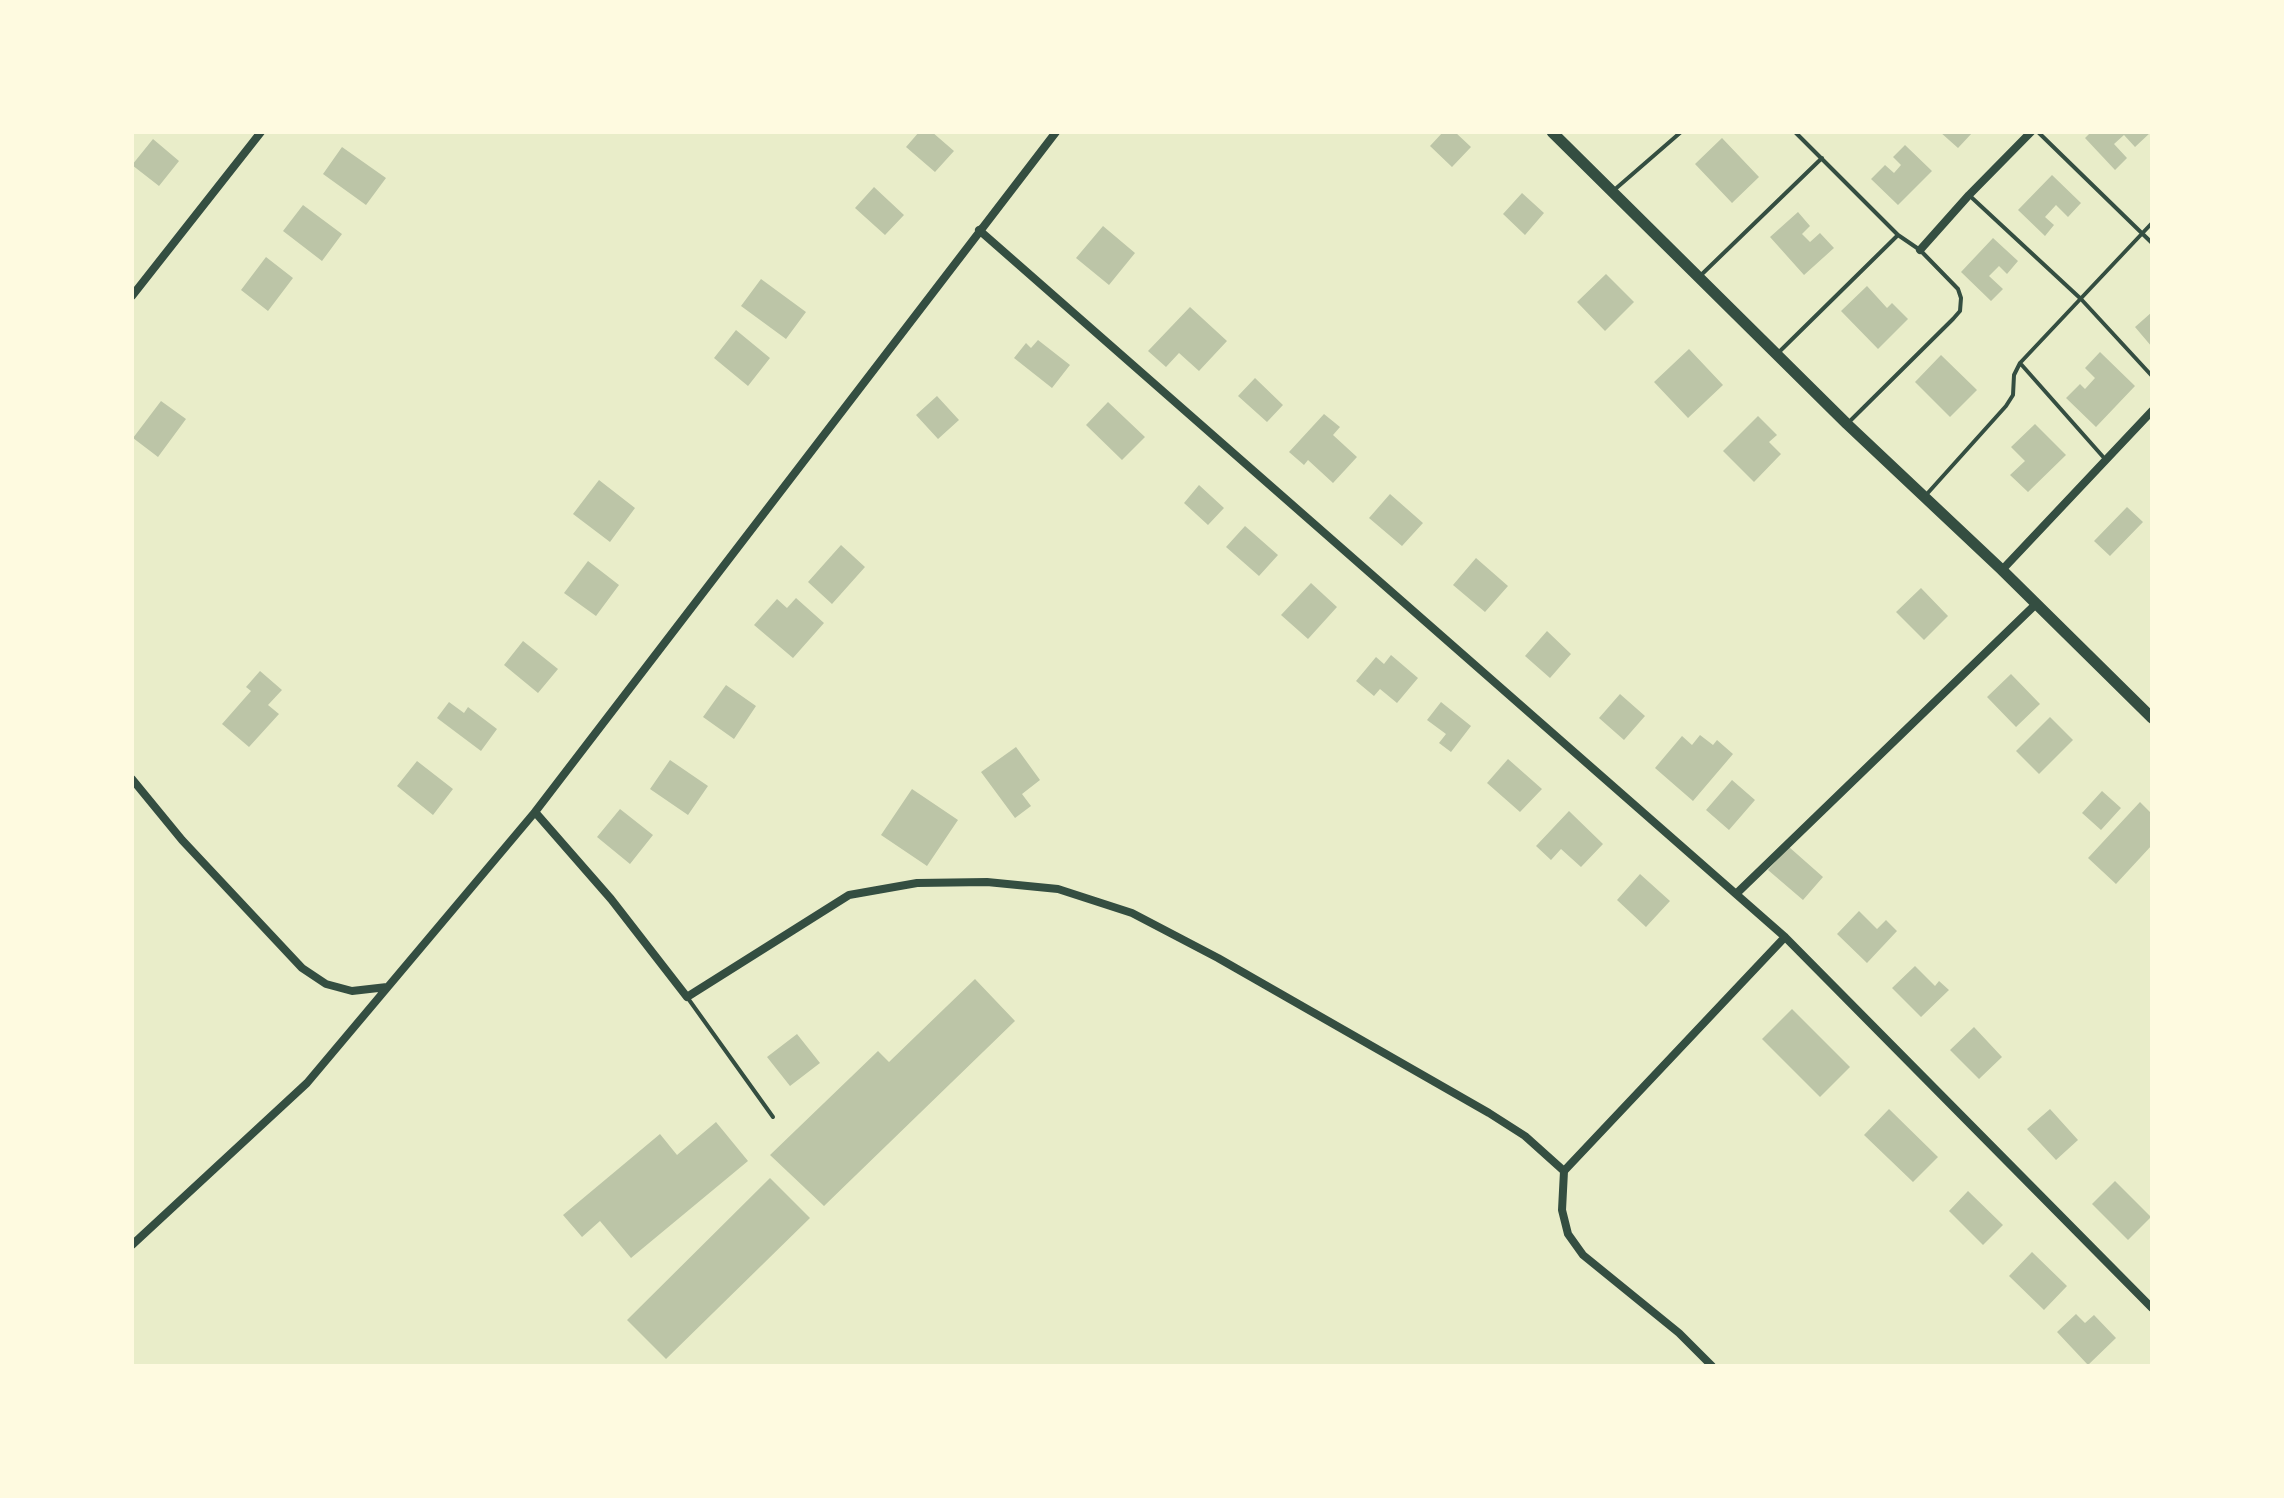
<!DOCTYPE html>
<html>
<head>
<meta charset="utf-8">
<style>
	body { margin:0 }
	#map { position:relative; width:2284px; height:1498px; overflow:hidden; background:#e9edc9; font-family:"Alegreya Sans",sans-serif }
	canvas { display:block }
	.frame { position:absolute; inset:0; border:134px solid #fefae0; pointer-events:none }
</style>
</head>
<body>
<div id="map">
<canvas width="2284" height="1498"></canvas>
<div class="frame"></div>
</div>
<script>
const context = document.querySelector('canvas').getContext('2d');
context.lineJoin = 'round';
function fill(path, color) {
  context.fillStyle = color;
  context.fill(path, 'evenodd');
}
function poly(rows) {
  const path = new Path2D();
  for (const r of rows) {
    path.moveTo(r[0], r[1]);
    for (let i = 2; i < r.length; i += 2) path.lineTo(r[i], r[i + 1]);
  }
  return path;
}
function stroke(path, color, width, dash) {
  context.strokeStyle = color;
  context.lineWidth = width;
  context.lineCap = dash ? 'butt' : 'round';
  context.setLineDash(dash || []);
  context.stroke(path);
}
fill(poly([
	[919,132,932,132,954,151,935,172,906,147],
	[1443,132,1455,132,1471,147,1452,167,1430,146],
	[1940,132,1973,132,1958,148],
	[2091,132,2151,132,2135,147,2124,135,2114,144,2127,158,2115,170,2085,138],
	[1722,138,1759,177,1732,203,1695,164],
	[153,139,179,161,159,186,132,165],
	[1905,145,1932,171,1898,205,1871,179,1885,165,1894,173,1901,165,1893,157],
	[342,147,386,178,366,205,323,174],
	[2052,175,2081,203,2068,217,2056,205,2045,217,2054,225,2045,236,2018,210],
	[874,187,904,215,885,235,855,208],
	[1522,193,1544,213,1525,235,1503,214],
	[303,205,342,234,322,261,283,231],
	[1798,212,1810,226,1802,234,1810,242,1820,233,1834,248,1804,275,1770,237],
	[1103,226,1135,253,1109,285,1076,258],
	[1993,238,2018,261,2007,274,1999,266,1989,276,2003,289,1991,301,1961,272],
	[266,257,293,278,268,311,241,290],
	[1606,274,1634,302,1605,331,1577,302],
	[761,279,806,312,786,339,741,306],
	[1867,286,1887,308,1892,303,1908,319,1878,349,1841,311],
	[1190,307,1227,341,1199,371,1179,353,1166,367,1148,351],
	[2152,312,2152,347,2135,327],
	[736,330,770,358,748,386,714,358],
	[1038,340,1070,365,1052,388,1014,358,1026,343,1031,348],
	[1689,349,1723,385,1688,418,1654,382],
	[2100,352,2135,386,2096,427,2066,398,2080,384,2085,389,2095,378,2085,368],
	[1941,355,1977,390,1950,417,1915,382],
	[1255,378,1283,405,1267,422,1238,396],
	[937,396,959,420,938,439,916,415],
	[161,401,186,419,158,457,133,438],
	[1108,402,1145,437,1122,460,1086,425],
	[1324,414,1340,427,1333,435,1357,457,1333,483,1308,460,1304,465,1289,452],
	[1758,416,1777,435,1769,442,1781,454,1754,482,1723,451],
	[2035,424,2066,455,2028,492,2010,475,2025,461,2011,447],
	[599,480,635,508,610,542,573,514],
	[1199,485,1224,508,1208,525,1184,503],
	[1390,494,1423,523,1402,546,1369,518],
	[2127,507,2143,522,2110,556,2094,541],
	[1245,526,1278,555,1259,576,1226,547],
	[841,545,865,567,832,604,808,582],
	[1476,558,1508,586,1485,612,1453,585],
	[588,561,619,585,596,616,564,593],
	[1311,583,1337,607,1308,639,1281,615],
	[1921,588,1948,616,1924,640,1896,612],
	[796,598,824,623,793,658,754,625,777,599,787,608],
	[1547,631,1571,654,1550,678,1525,656],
	[523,641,558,669,538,693,504,665],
	[1391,655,1418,678,1397,703,1380,689,1374,696,1356,681,1376,657,1384,664],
	[260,671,282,690,268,705,279,714,249,747,222,724,251,691,246,687],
	[2011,674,2040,704,2016,727,1987,697],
	[726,685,756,706,734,739,703,717],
	[1620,694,1645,716,1624,740,1599,718],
	[449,702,464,713,468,707,497,729,481,751,437,718],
	[1441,702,1471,726,1451,752,1439,743,1446,734,1427,720],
	[2050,717,2073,740,2039,774,2016,751],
	[1700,735,1713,745,1717,740,1733,754,1693,801,1655,768,1682,736,1692,745],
	[1016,747,1040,780,1022,794,1031,806,1015,818,981,772],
	[1508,759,1542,789,1520,812,1487,783],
	[670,760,708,786,688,815,650,789],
	[417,761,453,789,433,815,397,786],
	[1732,780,1755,800,1729,830,1706,810],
	[912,789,958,820,927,866,881,835],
	[2102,791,2121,808,2101,830,2082,813],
	[2140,802,2152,814,2152,845,2116,884,2088,858],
	[620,809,653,835,630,864,597,837],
	[1569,811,1603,844,1581,867,1561,849,1551,860,1536,846],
	[1789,847,1823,877,1803,900,1768,870],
	[1640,874,1670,901,1646,927,1617,900],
	[1859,911,1877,929,1886,920,1897,931,1867,963,1837,934],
	[1915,966,1935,986,1939,981,1949,990,1921,1017,1892,988],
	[975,979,1015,1021,824,1206,770,1155,878,1051,889,1062],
	[1792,1009,1850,1067,1820,1097,1762,1039],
	[1974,1027,2002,1057,1979,1079,1950,1050],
	[797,1034,820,1063,790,1086,767,1057],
	[1889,1109,1938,1157,1913,1182,1864,1135],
	[2050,1109,2078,1140,2056,1160,2027,1129],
	[716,1122,748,1161,631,1258,600,1221,582,1237,563,1215,660,1134,677,1155],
	[770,1178,810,1218,666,1359,627,1320],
	[2115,1181,2151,1217,2128,1240,2092,1204],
	[1968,1191,2003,1225,1983,1245,1949,1211],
	[2032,1252,2067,1286,2044,1310,2009,1276],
	[2076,1314,2085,1323,2094,1315,2116,1338,2088,1365,2057,1332]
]), '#bcc5a7');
stroke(poly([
	[1795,132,1898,235,1920,250,1958,289,1961,298,1960,311,1953,319,1849,422],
	[2038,132,2152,243],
	[1613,191,1681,132],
	[1970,196,2081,299,2152,376],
	[1700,276,1822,158],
	[1777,354,1898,235],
	[2105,459,2020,363,2152,223],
	[1926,495,2006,406,2013,395,2014,375,2020,363],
	[687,997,773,1117]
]), '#344e41', 4);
stroke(poly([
	[979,230,1785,937,2152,1308],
	[1920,250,1969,195,2031,132],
	[132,296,261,132],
	[2002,570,2152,411],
	[132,779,182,840,302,968,326,984,352,991,387,987],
	[535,812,611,899,687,997,849,895,917,883,987,882,1058,889,1132,913,1218,958,1489,1113,1525,1136,1564,1171],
	[1736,894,2036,604],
	[132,1245,307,1083,535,812,1056,132],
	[1712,1366,1679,1333,1583,1255,1568,1234,1562,1210,1564,1171,1785,937]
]), '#344e41', 8);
stroke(poly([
	[1552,132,1847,424,2002,570,2152,718]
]), '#344e41', 11);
</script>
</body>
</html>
